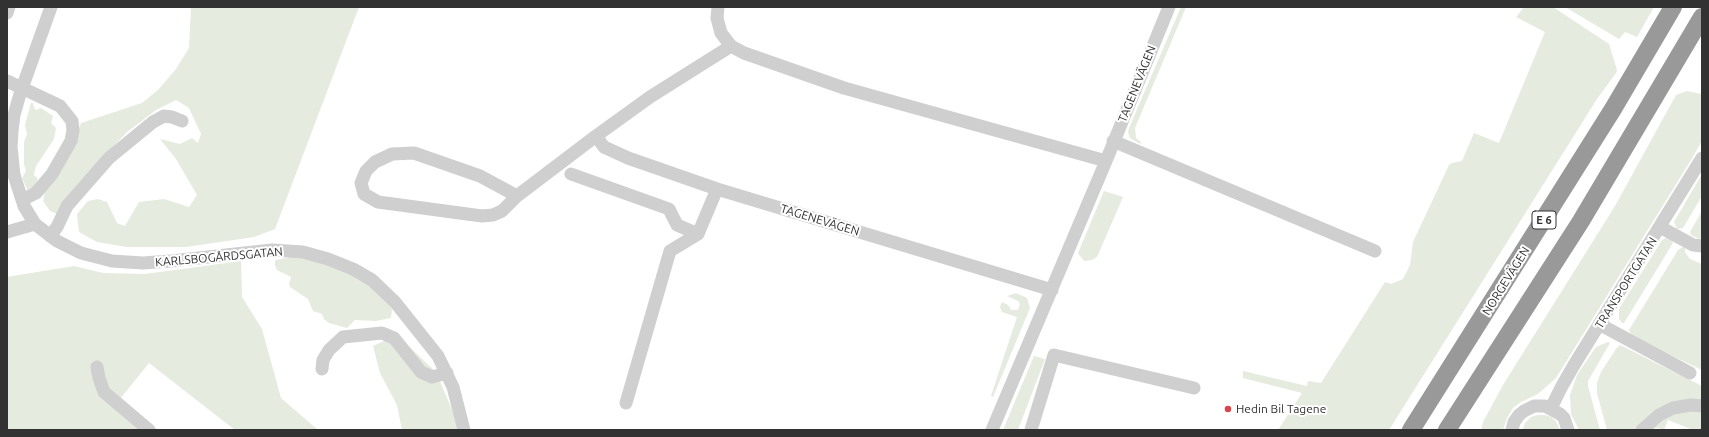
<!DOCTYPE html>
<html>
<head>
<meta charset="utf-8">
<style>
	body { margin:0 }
	#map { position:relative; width:1709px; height:437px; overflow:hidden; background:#fff; font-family:Ubuntu,sans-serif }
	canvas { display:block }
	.frame { position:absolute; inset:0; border:8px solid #323232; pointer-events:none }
</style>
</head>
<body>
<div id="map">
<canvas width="1709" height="437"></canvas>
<div class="frame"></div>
</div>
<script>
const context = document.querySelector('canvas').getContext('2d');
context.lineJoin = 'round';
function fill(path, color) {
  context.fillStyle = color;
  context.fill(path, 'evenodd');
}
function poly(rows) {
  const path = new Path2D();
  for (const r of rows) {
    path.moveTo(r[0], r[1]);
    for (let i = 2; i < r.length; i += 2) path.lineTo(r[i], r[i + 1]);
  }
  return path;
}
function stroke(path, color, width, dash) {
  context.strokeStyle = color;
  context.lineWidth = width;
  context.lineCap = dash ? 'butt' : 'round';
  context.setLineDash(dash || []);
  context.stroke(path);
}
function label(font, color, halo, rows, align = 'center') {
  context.font = font + ' Ubuntu,sans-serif';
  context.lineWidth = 4;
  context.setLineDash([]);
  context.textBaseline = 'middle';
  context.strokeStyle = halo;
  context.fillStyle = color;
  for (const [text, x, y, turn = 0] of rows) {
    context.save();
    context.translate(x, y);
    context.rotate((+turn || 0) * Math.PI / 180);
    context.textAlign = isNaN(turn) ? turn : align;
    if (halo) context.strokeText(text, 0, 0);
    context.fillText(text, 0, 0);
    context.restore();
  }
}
fill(poly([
	[191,7,359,7,275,229,254,237,186,247,127,247,97,242,79,232,77,214,88,201,98,199,107,202,117,223,125,226,139,202,164,199,189,207,197,195,176,159,160,139,180,144,192,138,198,143,201,134,189,108,176,100,156,110,127,132,76,186,57,214,50,211,43,201,45,191,69,157,81,123,142,103,158,90,176,69,189,48],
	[1181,7,1186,7,1135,128,1136,138,1141,142,1140,144,1130,138,1128,132,1129,128],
	[1524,7,1553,7,1609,44,1617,70,1616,73,1597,99,1389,430,1278,430,1302,393,1243,378,1243,371,1307,386,1308,381,1321,383,1385,282,1391,284,1403,279,1410,265,1413,242,1449,165,1452,163,1462,161,1474,133,1499,143,1545,32,1516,17],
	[1565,7,1654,7,1637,37,1625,32,1619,39],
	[1687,91,1702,94,1702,141,1691,160,1556,378,1538,394,1521,402,1513,408,1507,418,1503,430,1481,430,1483,422,1503,385,1615,206,1676,95],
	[31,103,33,103,34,108,36,110,41,108,53,116,51,123,56,128,54,139,36,166,34,175,38,179,33,188,28,191,22,178,26,171,24,164,24,142,27,134,25,125],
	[1702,174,1702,196,1683,228,1677,229,1674,222],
	[1104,191,1123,197,1097,257,1092,260,1084,261,1078,253],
	[1702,211,1702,238,1699,239,1691,235,1690,232],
	[1666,238,1671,239,1673,243,1624,323,1622,323,1619,319,1619,309,1662,240],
	[1683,247,1685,248,1685,252,1690,259,1702,264,1701,293,1702,294,1702,370,1658,349,1631,334,1629,330,1678,250],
	[291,257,310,259,359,276,384,297,392,309,391,318,376,321,355,320,347,328,329,323,324,319,322,314,313,311,308,299,290,287,289,284,291,277,277,270,275,265,275,260],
	[241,261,242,297,262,329,281,398,318,430,235,430,149,363,120,399,158,430,7,430,7,277,74,266,103,273,145,274],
	[1016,293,1027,298,1030,308,993,397,991,396,1017,317,1002,312,1000,307,1002,302,1008,305,1011,310,1018,310,1020,304,1018,301,1007,296],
	[397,335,436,372,456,419,459,430,402,430,397,405,380,373,373,346],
	[1608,342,1610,343,1588,381,1588,386,1600,430,1579,430,1571,414,1570,395,1577,375,1596,347],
	[1620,345,1702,386,1702,402,1637,430,1607,430,1597,393,1597,383,1601,372,1616,349],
	[1034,356,1045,359,1018,430,1003,430],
	[1678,411,1702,411,1702,430,1693,430,1668,420,1664,430,1657,428,1648,430,1652,426],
	[1538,415,1545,415,1551,417,1556,421,1560,430,1522,430,1526,422,1531,417]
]), '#e5ebdf');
stroke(poly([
	[51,7,20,94,14,115,12,131,11,147,14,175,24,206,35,224,57,241,81,253,112,261,143,263,171,261,272,250,303,252,328,259,353,269,372,280,395,302,438,356,453,387,464,430],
	[718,7,717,18,721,33,731,46,744,53,844,88,1106,161],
	[7,13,9,7],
	[7,81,60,106,72,121,73,130,71,141,52,174,36,193,22,200],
	[596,136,604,147,628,158,717,189,1052,290],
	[1113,141,1375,251],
	[571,174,669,209,677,225,698,234],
	[517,196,480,176,414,153,392,154,375,162,366,171,361,183,364,194,378,202,482,216,493,215,502,211,517,196,596,136,650,97,731,46],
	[1660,227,1693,245,1702,246],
	[7,232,35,224],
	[50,236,57,227,67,206,109,158,153,122,164,116,172,117,182,121],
	[1599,324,1690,373],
	[97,367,99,378,104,392,149,430],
	[322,369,323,360,329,350,343,337,382,333,394,338,421,372,432,377,447,373],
	[626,403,670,251,698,234,717,189],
	[1551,408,1562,386,1574,365,1702,158],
	[992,430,1106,161,1169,7],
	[1031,430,1054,355,1194,388],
	[1512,430,1514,422,1519,415,1524,411,1534,406,1545,406,1560,414,1564,418,1568,430],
	[1642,430,1659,415,1673,408,1691,405,1702,406]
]), '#cfcfcf', 13);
stroke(poly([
	[1411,430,1613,109,1673,7],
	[1447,430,1581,221,1702,17]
]), '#999', 18);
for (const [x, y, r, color] of [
	[1228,409,4,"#d9454b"]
]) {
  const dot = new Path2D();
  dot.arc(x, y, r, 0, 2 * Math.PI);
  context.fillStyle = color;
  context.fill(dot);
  stroke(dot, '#fff', 1.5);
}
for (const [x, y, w] of [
	[1544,220,24]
]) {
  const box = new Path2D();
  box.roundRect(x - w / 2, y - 9, w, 18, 3);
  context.fillStyle = '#fff';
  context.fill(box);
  stroke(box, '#323232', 1);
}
label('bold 11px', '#323232', null, [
	["E 6",1544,220]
]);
label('12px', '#323232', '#fff', [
	["TAGENEVÄGEN",1137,84,-68],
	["TAGENEVÄGEN",820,220,17],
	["KARLSBOGÅRDSGATAN",219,257,-5],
	["NORGEVÄGEN",1506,281,-58],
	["TRANSPORTGATAN",1626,283,-58]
]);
label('12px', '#323232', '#fff', [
	["Hedin Bil Tagene",1236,409]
], 'left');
</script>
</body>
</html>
